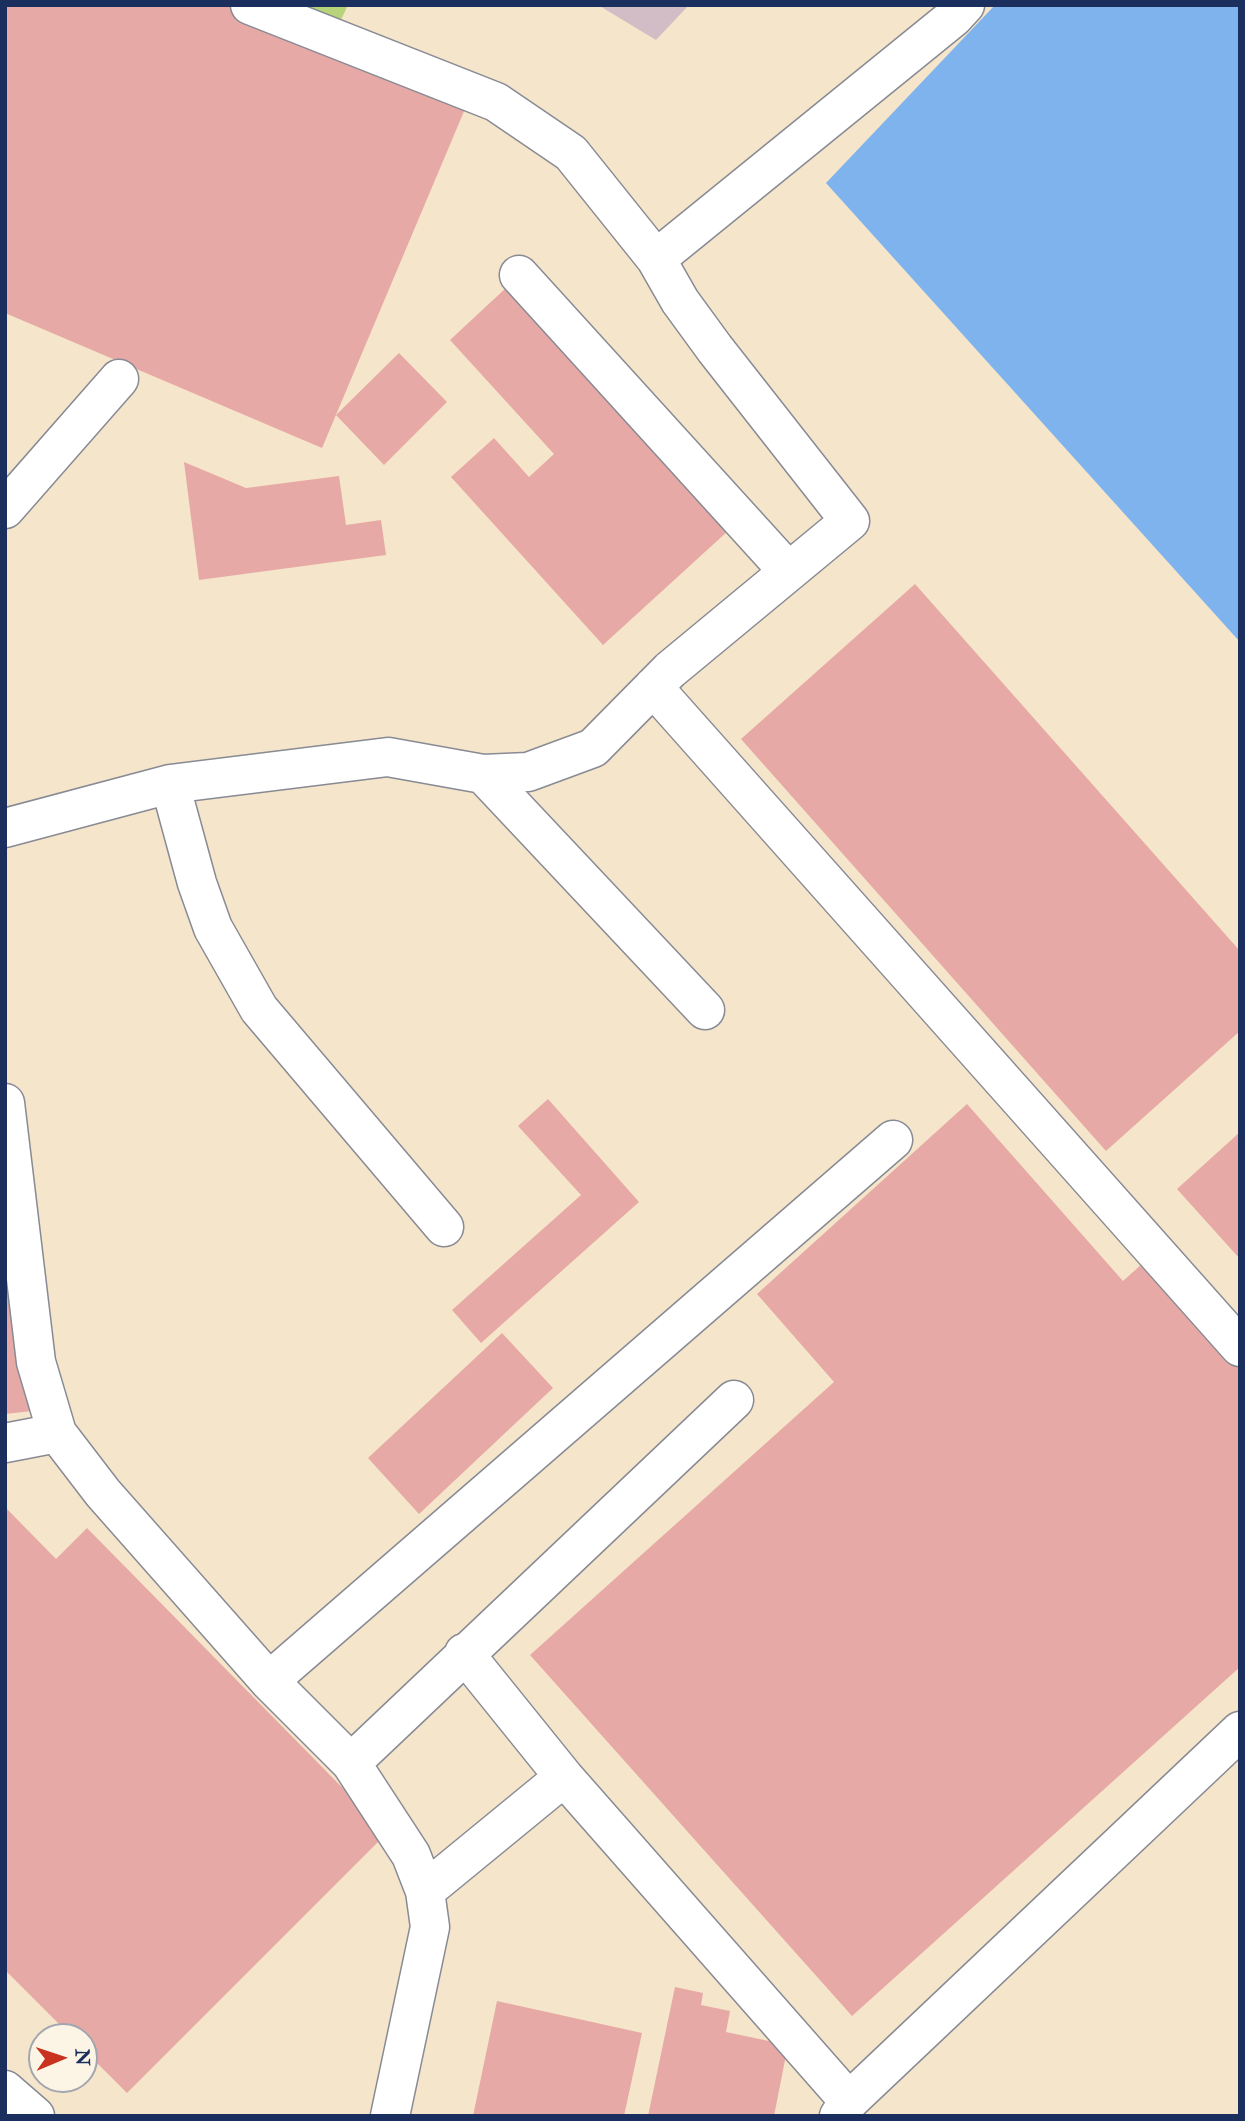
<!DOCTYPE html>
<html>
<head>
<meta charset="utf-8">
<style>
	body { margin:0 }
	#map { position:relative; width:1245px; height:2121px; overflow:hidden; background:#f5e5ca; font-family:"IM FELL Double Pica",serif }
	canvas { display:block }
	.frame { position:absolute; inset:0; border:7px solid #1b2f5e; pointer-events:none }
	.north { position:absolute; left:28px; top:2023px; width:70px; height:70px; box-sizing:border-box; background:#fcf5e5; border:2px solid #a2a6af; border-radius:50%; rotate:88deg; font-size:19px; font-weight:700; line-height:28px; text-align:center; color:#1b2f5e }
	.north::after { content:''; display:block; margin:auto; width:24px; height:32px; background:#c8321e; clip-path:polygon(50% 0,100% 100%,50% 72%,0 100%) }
</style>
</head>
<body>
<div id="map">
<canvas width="1245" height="2121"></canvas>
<div class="frame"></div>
<div class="north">N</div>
</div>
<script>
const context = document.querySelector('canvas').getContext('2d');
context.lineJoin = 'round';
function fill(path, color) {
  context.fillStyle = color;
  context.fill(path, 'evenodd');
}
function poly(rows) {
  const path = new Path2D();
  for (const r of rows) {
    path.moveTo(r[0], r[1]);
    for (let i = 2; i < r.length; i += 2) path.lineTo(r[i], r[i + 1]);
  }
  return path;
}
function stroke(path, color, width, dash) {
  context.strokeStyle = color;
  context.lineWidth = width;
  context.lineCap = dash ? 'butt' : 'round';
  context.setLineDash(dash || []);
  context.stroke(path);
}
fill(poly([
	[598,5,689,5,656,40]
]), '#d2bdc7');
fill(poly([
	[296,5,348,5,339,24]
]), '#b8d47a');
fill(poly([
	[995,5,1240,5,1240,642,826,183]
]), '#7fb3ed');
fill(poly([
	[5,5,274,5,473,90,322,448,5,313],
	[507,287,729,530,603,645,451,477,494,438,529,477,554,454,450,340],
	[399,353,447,402,384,465,336,415],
	[184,462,246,488,339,476,346,525,381,520,386,555,199,580],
	[915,584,1240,951,1240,1031,1106,1151,741,739],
	[548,1099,639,1202,481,1343,452,1310,581,1195,518,1126],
	[967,1104,1123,1281,1152,1255,1240,1354,1240,1667,852,2016,530,1655,834,1382,757,1294],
	[1240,1132,1240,1259,1177,1189],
	[5,1214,32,1411,5,1414],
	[502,1333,553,1388,419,1514,368,1458],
	[5,1507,56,1559,87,1528,387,1833,127,2093,84,2050,84,2037,72,2037,5,1970],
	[675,1987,703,1993,701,2005,730,2011,726,2032,788,2045,774,2116,648,2116],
	[497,2001,642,2033,624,2116,473,2116]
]), '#e7a9a6');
const minor = poly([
	[250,5,496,102,571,153,656,259,954,17,965,5],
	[519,275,788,571],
	[5,509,119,379],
	[653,687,1240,1347],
	[483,774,705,1010],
	[170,784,197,883,213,928,259,1009,444,1227],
	[5,828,170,784,388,757,483,774,528,772,593,748,670,670,850,521,715,349,680,301,656,259],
	[5,1103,36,1362,57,1433,103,1493,269,1681,351,1763,411,1855,425,1891,430,1927,390,2116],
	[5,1443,57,1433],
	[464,1653,564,1777],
	[269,1681,893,1140],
	[351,1763,734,1400],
	[425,1891,564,1777,849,2101],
	[839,2116,849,2101,1240,1731]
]);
const major = poly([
	[5,2090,35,2116]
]);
stroke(minor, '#888a94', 41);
stroke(major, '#888a94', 41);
stroke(minor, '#fff', 38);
stroke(major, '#fff', 38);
</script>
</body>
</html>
